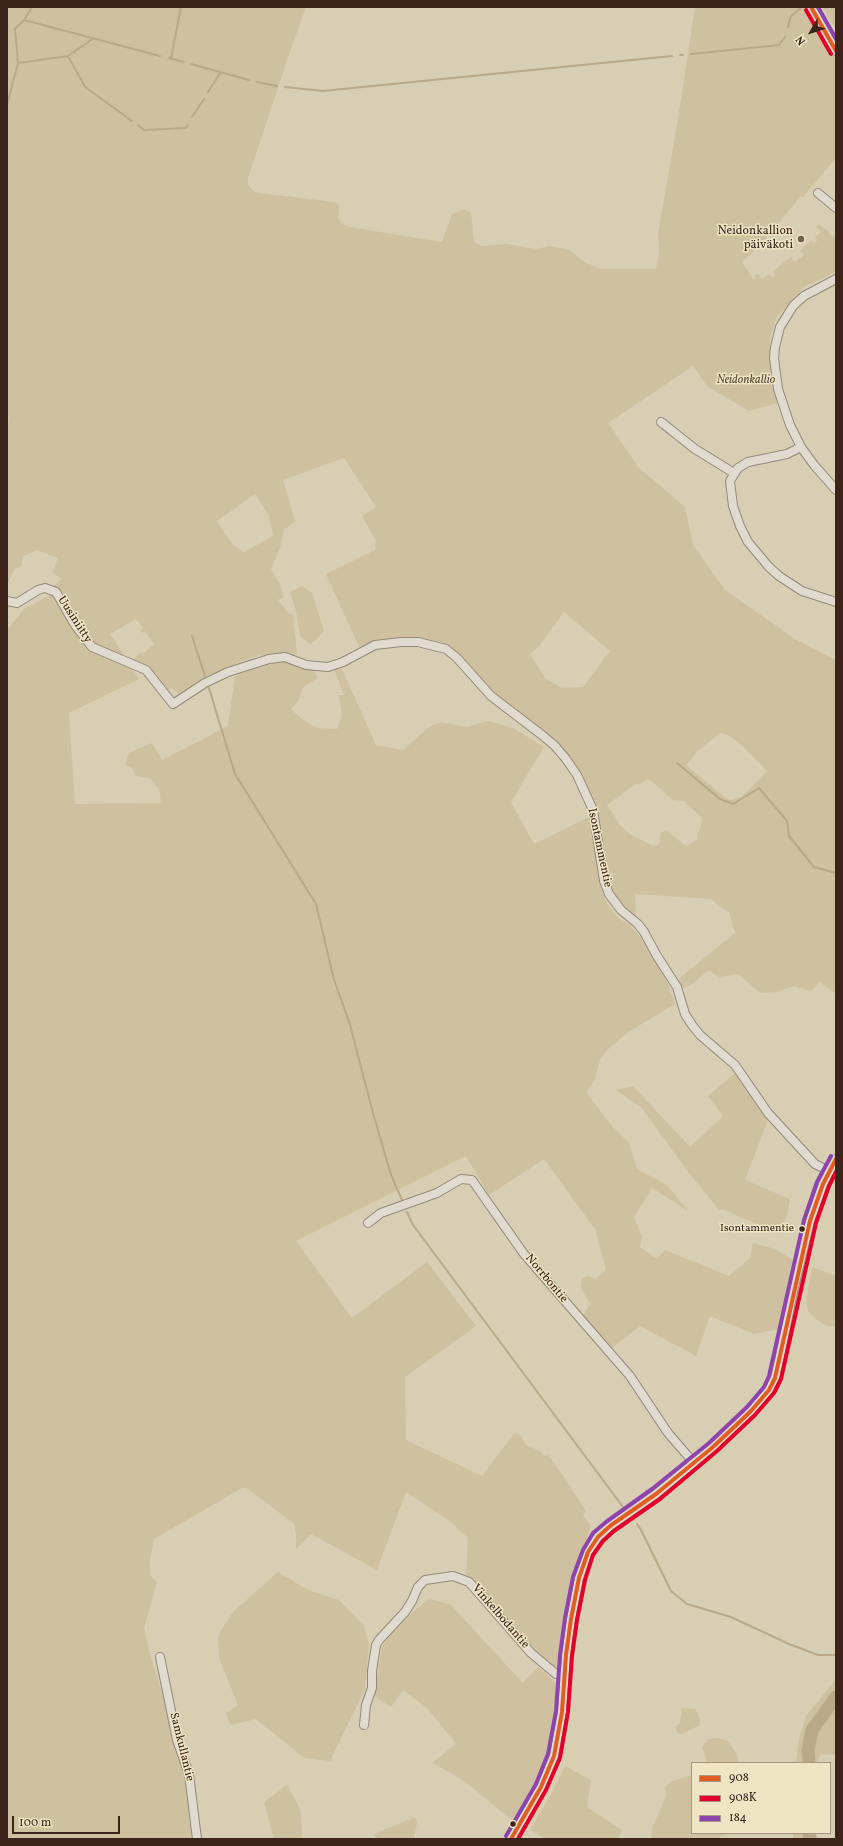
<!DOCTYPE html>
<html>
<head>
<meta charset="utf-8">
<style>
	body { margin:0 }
	#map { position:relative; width:843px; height:1846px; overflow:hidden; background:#d7ceb4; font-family:Vollkorn,serif }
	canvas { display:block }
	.frame { position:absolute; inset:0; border:8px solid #3c241b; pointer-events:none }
	.legend { position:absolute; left:691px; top:1762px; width:140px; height:72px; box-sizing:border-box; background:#efe4c4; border:1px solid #a79780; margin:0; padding:5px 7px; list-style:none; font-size:12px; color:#3c241b }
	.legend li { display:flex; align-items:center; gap:8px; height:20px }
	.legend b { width:20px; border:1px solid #a79780 }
	.north { position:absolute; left:791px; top:12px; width:40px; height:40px; -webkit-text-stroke:3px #efe4c4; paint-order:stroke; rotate:231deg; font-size:11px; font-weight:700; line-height:16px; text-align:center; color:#3c241b }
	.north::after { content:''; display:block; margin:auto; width:14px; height:18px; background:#3c241b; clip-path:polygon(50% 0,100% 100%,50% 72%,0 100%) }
	.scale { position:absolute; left:12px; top:1816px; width:108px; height:18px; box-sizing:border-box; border:2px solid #3c241b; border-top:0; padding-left:5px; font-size:12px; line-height:14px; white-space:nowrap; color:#3c241b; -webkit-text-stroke:3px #efe4c4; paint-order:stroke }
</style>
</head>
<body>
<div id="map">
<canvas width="843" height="1846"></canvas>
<div class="frame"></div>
<ul class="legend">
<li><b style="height:5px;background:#e05e21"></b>908</li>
<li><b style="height:5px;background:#e4002b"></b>908K</li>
<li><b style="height:5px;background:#8e44ad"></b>184</li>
</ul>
<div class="north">N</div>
<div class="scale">100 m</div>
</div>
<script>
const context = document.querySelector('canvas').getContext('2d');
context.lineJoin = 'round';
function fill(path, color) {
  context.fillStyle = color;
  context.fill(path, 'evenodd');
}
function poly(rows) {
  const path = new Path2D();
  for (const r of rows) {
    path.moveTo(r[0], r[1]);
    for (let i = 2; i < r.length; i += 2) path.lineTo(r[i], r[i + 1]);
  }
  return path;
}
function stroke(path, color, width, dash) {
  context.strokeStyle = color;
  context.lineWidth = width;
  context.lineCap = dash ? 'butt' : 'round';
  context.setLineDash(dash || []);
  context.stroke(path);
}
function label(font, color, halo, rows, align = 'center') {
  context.font = font + ' Vollkorn,serif';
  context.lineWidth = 3;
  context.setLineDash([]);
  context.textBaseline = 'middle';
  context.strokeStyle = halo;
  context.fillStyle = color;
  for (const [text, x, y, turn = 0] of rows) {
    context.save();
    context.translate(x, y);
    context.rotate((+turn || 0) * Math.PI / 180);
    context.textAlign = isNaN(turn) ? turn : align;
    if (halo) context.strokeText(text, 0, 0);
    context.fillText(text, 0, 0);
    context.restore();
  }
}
fill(poly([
	[7,7,306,7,288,57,248,178,248,185,253,191,259,193,335,202,339,206,338,218,341,223,349,227,442,242,452,214,464,209,471,213,474,242,482,246,507,244,537,249,549,246,570,250,586,263,602,269,656,269,659,253,658,234,679,113,695,7,806,7,836,58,836,158,803,197,800,197,760,245,742,262,753,279,756,279,754,276,758,273,762,279,769,274,772,278,775,275,773,271,791,257,795,262,804,255,800,250,812,240,814,243,817,241,815,237,821,232,816,227,819,224,828,231,832,237,836,234,836,272,804,287,776,318,769,341,773,382,777,403,749,411,708,387,693,366,608,423,639,468,685,507,693,545,725,590,795,639,836,660,836,994,820,982,810,991,794,986,777,992,760,993,738,974,719,977,708,970,696,981,685,988,681,986,678,982,681,977,735,933,729,912,719,906,711,899,635,894,636,918,618,903,608,883,601,837,579,773,557,742,493,693,452,648,437,642,408,639,377,640,359,647,326,574,375,550,376,541,362,516,376,507,344,458,283,480,295,521,284,530,280,548,271,569,280,584,284,597,278,600,289,614,293,615,297,653,293,657,259,655,230,666,203,679,179,695,172,688,168,691,133,661,138,654,145,652,154,644,145,631,142,633,140,630,143,628,136,619,110,634,139,679,69,713,75,804,161,803,159,789,150,778,136,776,132,768,125,765,129,753,152,743,162,760,228,726,235,677,255,666,281,660,314,670,318,678,304,686,298,701,291,709,303,720,317,728,337,729,342,716,339,695,344,695,334,669,341,667,376,745,403,750,429,727,441,722,467,727,488,721,513,728,544,747,511,802,534,844,589,817,599,882,606,902,617,917,630,925,643,941,667,982,675,1004,627,1033,605,1052,600,1060,594,1082,586,1092,611,1125,629,1143,637,1169,667,1185,688,1211,652,1188,634,1217,642,1237,640,1247,657,1259,665,1250,729,1276,750,1258,753,1243,775,1249,793,1260,779,1329,754,1334,710,1316,696,1356,640,1326,612,1348,582,1317,590,1304,581,1288,582,1278,589,1276,595,1279,606,1270,595,1229,544,1159,489,1195,466,1156,296,1241,352,1318,427,1262,476,1326,405,1377,406,1440,482,1476,515,1432,521,1436,526,1445,540,1451,544,1456,548,1455,564,1477,586,1511,583,1515,591,1526,576,1565,563,1621,556,1668,548,1664,466,1575,468,1538,451,1522,406,1492,377,1570,311,1534,296,1549,296,1535,294,1524,247,1488,242,1488,154,1539,150,1560,150,1575,157,1582,144,1628,150,1654,188,1777,194,1839,7,1839,7,630,24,609,58,591,53,586,62,579,52,572,58,558,37,550,22,557,22,565,14,570,7,586,7,427,9,418,7,415],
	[255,494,269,516,273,536,244,552,233,545,217,521],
	[564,612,610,651,583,687,562,688,545,678,530,654,540,645],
	[720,733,726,734,738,742,767,771,742,797,730,800,723,796,686,765,698,751],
	[646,780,650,780,673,800,684,801,702,818,701,827,697,834,698,839,686,846,667,831,661,832,659,844,654,846,631,835,620,825,607,805,636,784,640,784],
	[815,7,819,7,836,35,836,44],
	[823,7,836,7,836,28,832,23],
	[302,586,312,593,324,630,317,639,310,644,300,636,296,611,290,592],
	[736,1072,768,1120,745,1180,790,1199,787,1216,778,1233,724,1210,719,1210,689,1173,641,1107,616,1090,633,1086,690,1147,723,1116,708,1096],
	[812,1267,836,1276,836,1326,827,1326,817,1320,808,1311,806,1301],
	[278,1572,308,1590,339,1600,364,1626,369,1645,365,1689,330,1761,304,1758,256,1719,230,1725,226,1713,238,1705,219,1658,218,1638,221,1630,234,1611],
	[429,1599,450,1604,523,1683,538,1667,557,1684,555,1713,548,1753,538,1780,512,1820,463,1780,432,1763,456,1744,427,1708,403,1690,391,1707,374,1696,382,1647,389,1636,415,1610],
	[836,1679,836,1755,821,1754,817,1763,796,1763,799,1739,806,1716],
	[682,1708,695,1709,700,1719,700,1725,682,1734,678,1734,675,1727,680,1723],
	[719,1738,728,1741,736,1753,739,1763,708,1763,702,1748,704,1744,709,1739],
	[565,1766,591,1780,587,1807,622,1830,618,1839,546,1839,530,1830,551,1794],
	[692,1775,692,1833,727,1834,716,1839,651,1839,652,1828,666,1796,665,1787,672,1781],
	[287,1785,300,1809,303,1839,274,1839,264,1802],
	[415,1817,417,1822,414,1839,376,1839,374,1834],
	[793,1833,816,1833,818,1839,793,1839]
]), '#cfc19f');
stroke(poly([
	[32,7,24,20,160,56],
	[788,27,791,16,802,7],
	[691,54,779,45,785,37],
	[680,55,683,55],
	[68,56,85,87,132,121],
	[169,58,184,62],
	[171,59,181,7],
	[18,63,68,56,94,38],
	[191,64,249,80],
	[257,82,277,86],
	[285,87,323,91,672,56],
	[208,92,221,72],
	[7,105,18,63,15,29,24,20],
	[192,117,204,99],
	[138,125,144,130,186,128,188,125],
	[192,636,205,676],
	[209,688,235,774,316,904,334,980,349,1021,373,1113,391,1175,402,1200],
	[677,763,720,799,733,804,759,788,787,821,789,836,814,867,836,873],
	[407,1212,413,1225,623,1507],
	[637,1524,641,1530,671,1591,687,1604,731,1617,789,1644,818,1655,836,1655]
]), '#b9a989', 2);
stroke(poly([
	[809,1763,808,1750,812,1730,836,1697],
	[809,1833,810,1839]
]), '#b9a989', 13);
const minor = poly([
	[811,7,836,51],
	[818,193,836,208],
	[836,279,804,296,793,306,780,327,775,347,774,358,778,389,790,425,801,447,814,465,836,490],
	[661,422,695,449,734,473],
	[801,447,787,454,748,462,738,468,730,481,733,506,740,526,748,542,769,567,779,576,802,591,836,602],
	[7,601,17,603,38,590,45,588,56,592,75,625,92,647,146,670,173,704,205,683,228,672,269,659,285,657,306,665,328,667,343,662,375,645,401,642,418,642,446,649,457,658,491,696,542,735,555,746,566,759,577,775,593,810,604,881,609,894,621,910,638,924,644,932,657,956,677,987,685,1014,692,1025,700,1035,735,1065,768,1113,815,1164,829,1171],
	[368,1223,381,1213,437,1193,461,1179,472,1180,524,1254,630,1376,668,1433,694,1463],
	[160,1657,177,1740,189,1774,197,1839],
	[364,1725,366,1705,372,1688,372,1671,376,1645,379,1640,405,1612,412,1601,418,1587,425,1580,453,1576,469,1582,531,1653,556,1674,564,1676],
	[511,1839,541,1787,554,1756,562,1712,566,1655,571,1619,579,1578,588,1552,598,1537,610,1526,656,1494,713,1447,751,1411,769,1390,775,1378,779,1361,794,1287,810,1221,823,1184,836,1159]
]);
stroke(minor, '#92897a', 10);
stroke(minor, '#e0dbce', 8);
stroke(poly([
	[811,7,836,51],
	[511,1839,541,1787,554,1756,562,1712,566,1655,571,1619,579,1578,588,1552,598,1537,610,1526,656,1494,713,1447,751,1411,769,1390,775,1378,810,1221,823,1184,836,1159]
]), '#e05e21', 4);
stroke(poly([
	[806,10,831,54],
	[518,1839,546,1790,560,1758,568,1712,572,1656,577,1620,585,1580,593,1555,603,1541,614,1531,660,1499,717,1451,755,1415,774,1393,781,1379,816,1223,829,1186,836,1172]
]), '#e4002b', 4);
stroke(poly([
	[818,7,836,39],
	[506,1836,536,1784,548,1754,556,1711,560,1655,565,1618,573,1577,583,1550,593,1533,606,1522,652,1489,709,1443,747,1407,764,1387,769,1376,804,1220,817,1182,831,1156]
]), '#8e44ad', 4);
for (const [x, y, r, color] of [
	[801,239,4,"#726051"],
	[802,1229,3.5,"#3c241b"],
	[513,1824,3.5,"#3c241b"]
]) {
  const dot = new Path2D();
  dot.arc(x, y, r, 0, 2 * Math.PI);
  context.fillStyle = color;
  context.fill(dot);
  stroke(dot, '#efe4c4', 1.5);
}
label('11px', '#3c241b', '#efe4c4', [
	["Isontammentie",794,1229]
], 'right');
label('12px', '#3c241b', '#efe4c4', [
	["Neidonkallion",793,232],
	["päiväkoti",793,246]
], 'right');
label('italic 12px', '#5f4938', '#efe4c4', [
	["Neidonkallio",746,381]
]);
label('12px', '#3c241b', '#efe4c4', [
	["Uusiniitty",74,620,57],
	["Isontammentie",599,848,78],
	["Norrbontie",546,1279,50],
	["Vinkelbodantie",500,1617,49],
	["Samkullantie",181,1747,76]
]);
</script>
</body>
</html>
